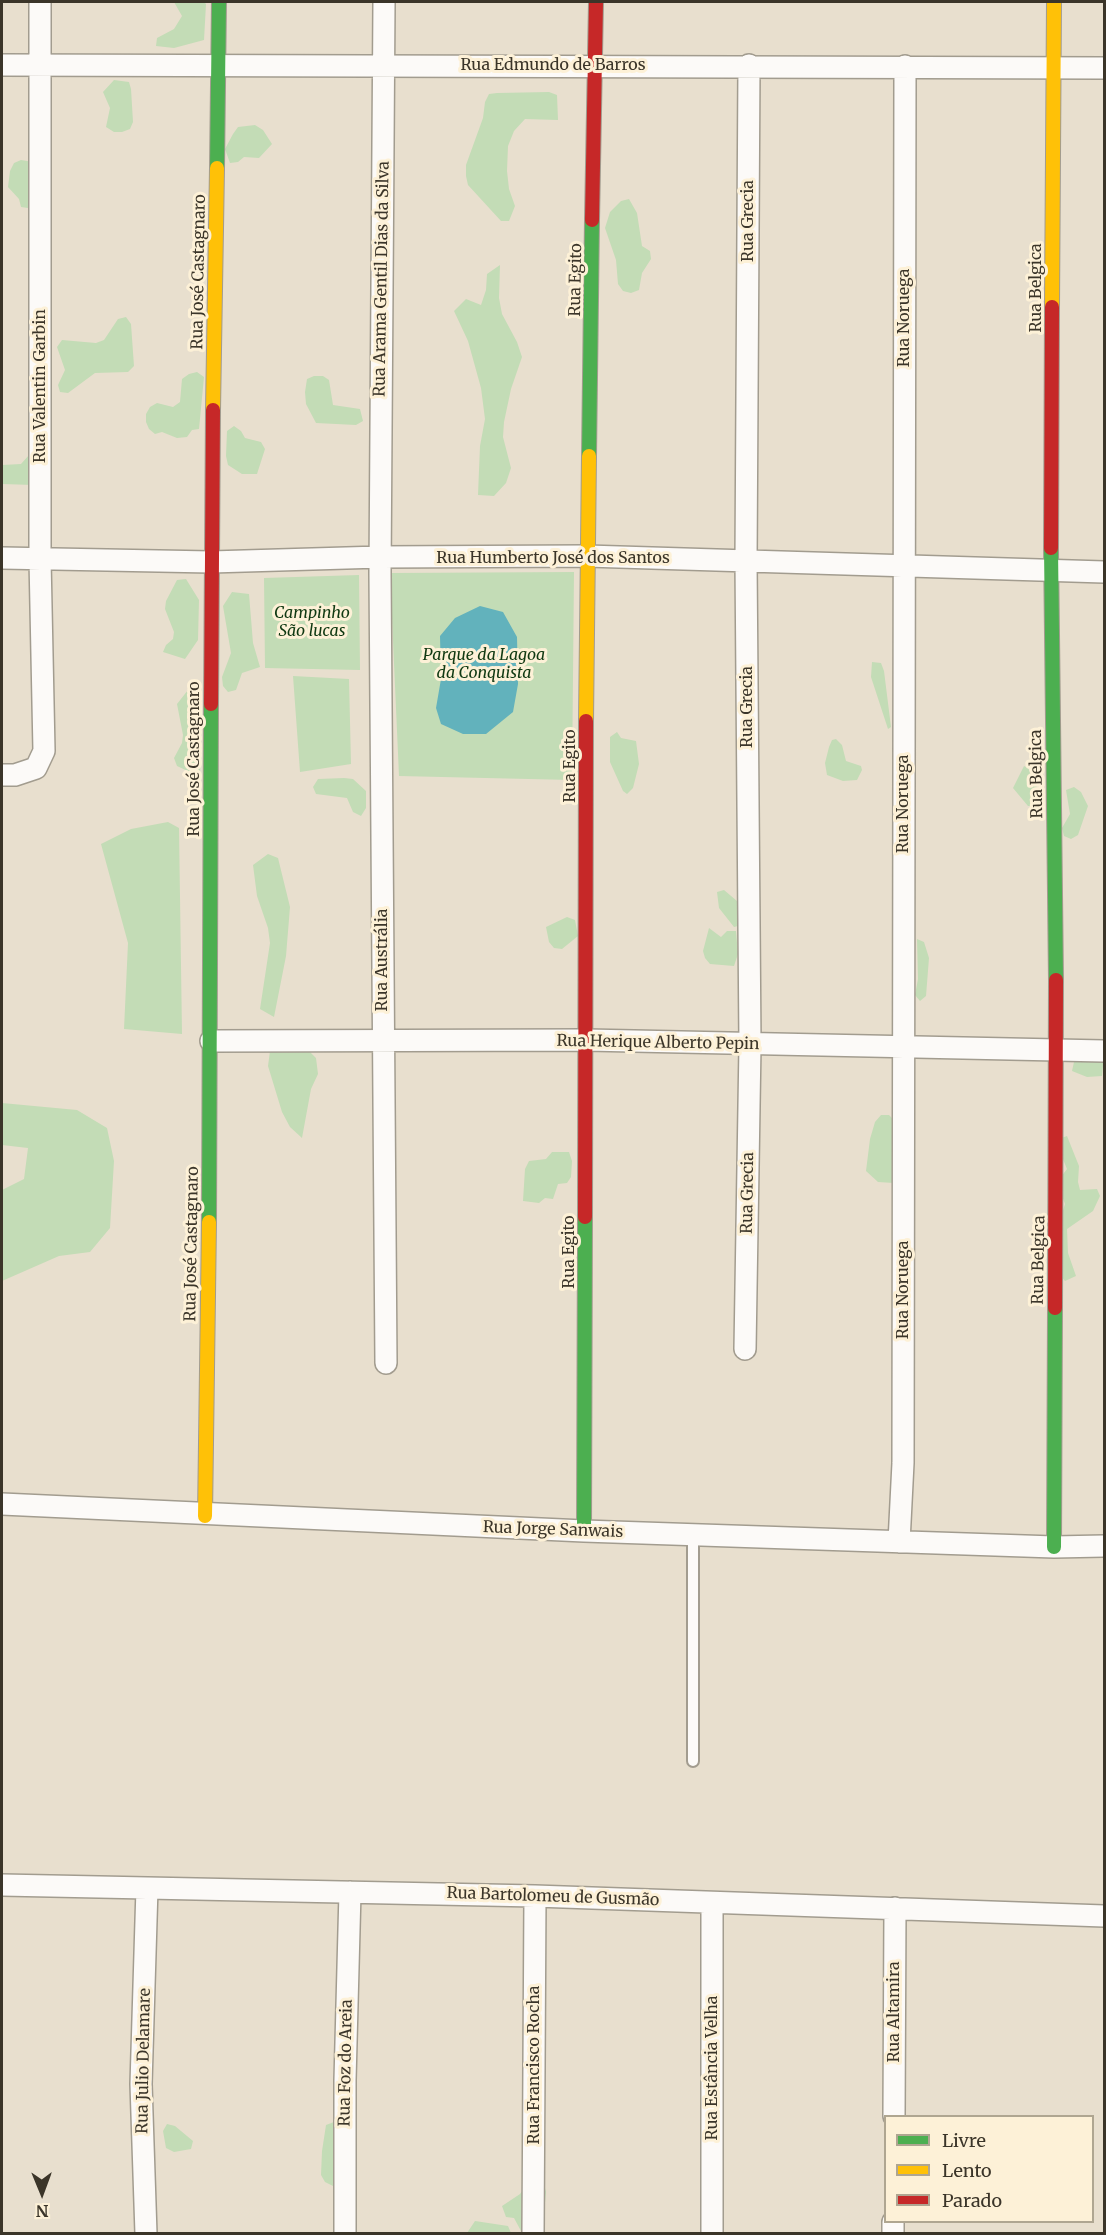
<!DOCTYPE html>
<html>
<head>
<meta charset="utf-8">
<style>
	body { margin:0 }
	#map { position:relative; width:1106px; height:2235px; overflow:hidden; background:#e8dfce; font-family:Merriweather,serif }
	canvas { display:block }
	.frame { position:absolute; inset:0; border:3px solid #3b3529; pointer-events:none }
	.legend { position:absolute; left:884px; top:2115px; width:210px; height:108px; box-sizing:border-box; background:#fdf1d7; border:2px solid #afa691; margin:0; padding:8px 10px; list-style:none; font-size:18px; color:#3b3529 }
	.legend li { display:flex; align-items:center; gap:12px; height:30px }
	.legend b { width:30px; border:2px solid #afa691 }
	.north { position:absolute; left:12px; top:2163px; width:60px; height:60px; -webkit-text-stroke:4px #fdf1d7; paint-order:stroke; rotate:179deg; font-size:16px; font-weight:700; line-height:24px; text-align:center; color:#3b3529 }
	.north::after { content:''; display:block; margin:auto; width:21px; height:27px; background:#3b3529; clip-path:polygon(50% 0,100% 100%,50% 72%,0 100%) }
</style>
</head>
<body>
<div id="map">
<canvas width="1106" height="2235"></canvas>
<div class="frame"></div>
<ul class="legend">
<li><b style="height:8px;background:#4caf50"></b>Livre</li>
<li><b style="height:8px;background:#ffc107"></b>Lento</li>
<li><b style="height:8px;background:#c62828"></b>Parado</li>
</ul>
<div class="north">N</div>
</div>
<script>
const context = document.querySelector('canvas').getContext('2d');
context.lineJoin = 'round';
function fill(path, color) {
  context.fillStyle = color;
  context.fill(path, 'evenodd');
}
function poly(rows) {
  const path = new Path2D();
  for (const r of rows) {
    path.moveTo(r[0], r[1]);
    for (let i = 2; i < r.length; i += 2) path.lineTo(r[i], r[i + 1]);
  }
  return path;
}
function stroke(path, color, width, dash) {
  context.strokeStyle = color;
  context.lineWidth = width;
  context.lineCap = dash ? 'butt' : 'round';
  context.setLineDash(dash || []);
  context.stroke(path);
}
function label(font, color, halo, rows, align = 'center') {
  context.font = font + ' Merriweather,serif';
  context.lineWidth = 6;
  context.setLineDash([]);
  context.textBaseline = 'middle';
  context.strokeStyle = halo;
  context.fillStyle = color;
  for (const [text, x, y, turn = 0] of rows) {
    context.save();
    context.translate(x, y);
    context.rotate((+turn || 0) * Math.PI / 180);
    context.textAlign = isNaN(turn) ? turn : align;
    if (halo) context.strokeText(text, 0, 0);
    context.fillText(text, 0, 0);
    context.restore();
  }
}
fill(poly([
	[174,2,204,2,206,4,204,40,174,48,156,46,157,38,174,29,182,16],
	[114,80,129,82,131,89,133,122,130,129,122,132,114,132,106,127,110,108,103,92],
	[549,92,557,95,558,120,525,119,514,131,508,146,507,171,509,189,515,206,509,221,501,221,468,185,466,176,466,165,483,118,485,102,489,94,497,93],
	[255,125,263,130,272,144,259,158,244,157,238,162,230,163,225,149,233,134,238,127],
	[21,160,33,162,31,206,28,208,21,207,19,199,8,187,10,171,14,163],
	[629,199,637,213,642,246,650,251,651,259,642,273,639,290,631,293,623,291,618,284,616,260,605,228,610,212,621,201],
	[500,265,499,298,502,314,517,342,522,357,511,389,504,422,503,437,511,468,506,483,494,496,478,495,480,446,485,419,481,388,468,341,454,311,466,299,481,305,486,290,487,274],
	[126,317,131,324,134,366,128,372,95,373,68,393,60,392,58,385,65,370,57,347,62,340,96,343,104,340,118,319],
	[197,372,204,377,199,429,192,430,187,437,177,438,162,432,155,434,149,429,146,422,146,414,150,407,157,403,173,407,180,402,182,379,189,374],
	[314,376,323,376,329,380,333,405,360,409,363,421,356,425,316,423,306,404,305,392,307,379],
	[234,426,241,431,245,438,261,442,265,449,257,474,242,474,228,465,226,456,227,431],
	[29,455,33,456,33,485,2,484,2,465,21,464],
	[574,572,572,780,399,776,390,573],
	[359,575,360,670,265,668,264,578],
	[186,579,199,600,198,640,185,659,163,652,166,645,173,639,174,632,165,609,166,601,177,580],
	[232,592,249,594,253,643,260,667,242,673,236,690,228,692,223,686,222,677,231,653,223,606],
	[872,662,881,663,884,671,891,727,888,729,871,677],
	[293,676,349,679,351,764,300,772],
	[199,681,200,773,192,773,177,766,174,758,182,743,183,735,177,704,188,690,190,682],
	[617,732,621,738,636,741,639,764,633,788,627,794,623,791,610,762,610,737],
	[836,739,842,745,846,761,861,766,862,770,857,780,843,781,827,775,825,763,829,747,832,740],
	[1024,766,1028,768,1037,783,1035,803,1032,806,1028,806,1013,788],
	[344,778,353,779,366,791,366,808,361,816,353,812,347,798,316,794,313,787,318,779],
	[1074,787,1081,792,1088,806,1078,835,1071,839,1064,836,1062,828,1070,814,1066,790],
	[168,822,179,828,182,1034,124,1029,128,943,101,844,131,829],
	[268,854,278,858,290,907,286,956,274,1017,260,1009,270,943,268,928,257,896,253,865],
	[724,890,737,901,738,926,734,927,719,908,717,892],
	[567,917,575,920,578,936,562,949,554,948,549,942,546,927],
	[709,928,721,937,727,931,736,931,738,954,734,966,710,964,705,958,703,951],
	[917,939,924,942,929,958,926,996,920,1001,915,995,918,979],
	[304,1046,316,1058,318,1074,311,1089,302,1138,290,1127,282,1112,268,1066,270,1051],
	[1080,1056,1104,1056,1102,1076,1087,1077,1072,1071,1074,1062],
	[2,1103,77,1110,107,1128,114,1161,110,1228,90,1252,59,1256,2,1281,2,1190,24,1179,28,1148,2,1145],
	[881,1115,889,1115,895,1121,894,1183,878,1182,866,1171,870,1139,875,1122],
	[1067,1136,1079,1166,1078,1182,1080,1190,1097,1189,1100,1196,1093,1211,1067,1229,1068,1253,1076,1276,1065,1281,1060,1275,1060,1267,1063,1252,1060,1220,1065,1204,1057,1182,1067,1169,1058,1147,1059,1139],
	[552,1152,569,1152,572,1161,571,1177,567,1183,558,1184,553,1199,545,1198,539,1203,523,1201,525,1169,529,1161,546,1159],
	[334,2122,340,2127,340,2182,333,2186,325,2182,321,2175,322,2151,326,2125],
	[167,2124,175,2126,193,2141,191,2149,174,2152,166,2148,163,2131],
	[530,2180,544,2184,546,2192,543,2225,536,2230,521,2231,514,2218,506,2217,502,2206,520,2194],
	[475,2221,508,2226,511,2233,467,2233]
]), '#c3dcb6');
fill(poly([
	[480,606,503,612,517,637,518,684,513,712,486,734,463,734,441,724,436,708,441,679,440,636,455,618]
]), '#62b2bc');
const lane = poly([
	[693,1761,693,1535]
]);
const street = poly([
	[384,2,380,573,386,1363],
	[2,65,1104,68],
	[2,558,211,562,380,557,587,556,1104,572],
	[2,775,15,775,36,768,44,751,40,559,40,2],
	[211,1041,587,1040,1104,1051],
	[745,1349,750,1045,746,561,749,65],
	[2,1504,584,1531,1054,1547,1104,1546],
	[899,1542,903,1463,905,66],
	[2,1885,535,1896,1104,1916],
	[712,1903,712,2234],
	[894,2116,895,1908],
	[146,2234,141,2084,147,1888],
	[345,2234,345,2080,350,1892],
	[533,2234,535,1896],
	[893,2234,893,2222]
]);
const fast = poly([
	[217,168,219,2],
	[589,456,592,220],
	[1051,548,1056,980],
	[209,1222,211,704],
	[584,1531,585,1217],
	[1054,1547,1055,1308]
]);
const slow = poly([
	[1052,307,1054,2],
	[213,410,217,168],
	[586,721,589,456],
	[205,1516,209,1222]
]);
const jam = poly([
	[592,220,596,2],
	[1051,548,1052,307],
	[211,704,213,410],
	[585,1217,586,721],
	[1055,1308,1056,980]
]);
stroke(lane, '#a29c8f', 14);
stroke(street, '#a29c8f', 24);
stroke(fast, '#a29c8f', 16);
stroke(slow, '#a29c8f', 16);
stroke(jam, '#a29c8f', 16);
stroke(lane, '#fcfaf8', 10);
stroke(street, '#fcfaf8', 21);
stroke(fast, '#4caf50', 14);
stroke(slow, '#ffc107', 14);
stroke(jam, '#c62828', 14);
label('16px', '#3b3529', '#fdf1d7', [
	["Rua Edmundo de Barros",553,65],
	["Rua Grecia",748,221,-90],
	["Rua José Castagnaro",199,272,-89],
	["Rua Arama Gentil Dias da Silva",382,279,-89],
	["Rua Egito",576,280,-89],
	["Rua Belgica",1036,288,-90],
	["Rua Noruega",904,318,-90],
	["Rua Valentin Garbin",40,386,-90],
	["Rua Humberto José dos Santos",553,558],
	["Rua Grecia",747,707,-90],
	["Rua José Castagnaro",194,759,-90],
	["Rua Egito",570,766,-90],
	["Rua Belgica",1037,774,-91],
	["Rua Noruega",903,804,-90],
	["Rua Austrália",382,960,-90],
	["Rua Herique Alberto Pepin",658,1043,1],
	["Rua Grecia",748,1193,-89],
	["Rua José Castagnaro",192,1244,-89],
	["Rua Egito",569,1252,-90],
	["Rua Belgica",1039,1260,-89],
	["Rua Noruega",903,1290,-90],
	["Rua Jorge Sanwais",553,1530,2],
	["Rua Bartolomeu de Gusmão",553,1897,2],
	["Rua Altamira",894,2012,-90],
	["Rua Julio Delamare",144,2061,-89],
	["Rua Foz do Areia",346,2063,-89],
	["Rua Francisco Rocha",534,2065,-90],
	["Rua Estância Velha",712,2068,-90]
]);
label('italic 16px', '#103912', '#fdf1d7', [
	["Campinho",312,613],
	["São lucas",312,631],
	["Parque da Lagoa",484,655],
	["da Conquista",484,673]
]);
</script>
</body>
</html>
